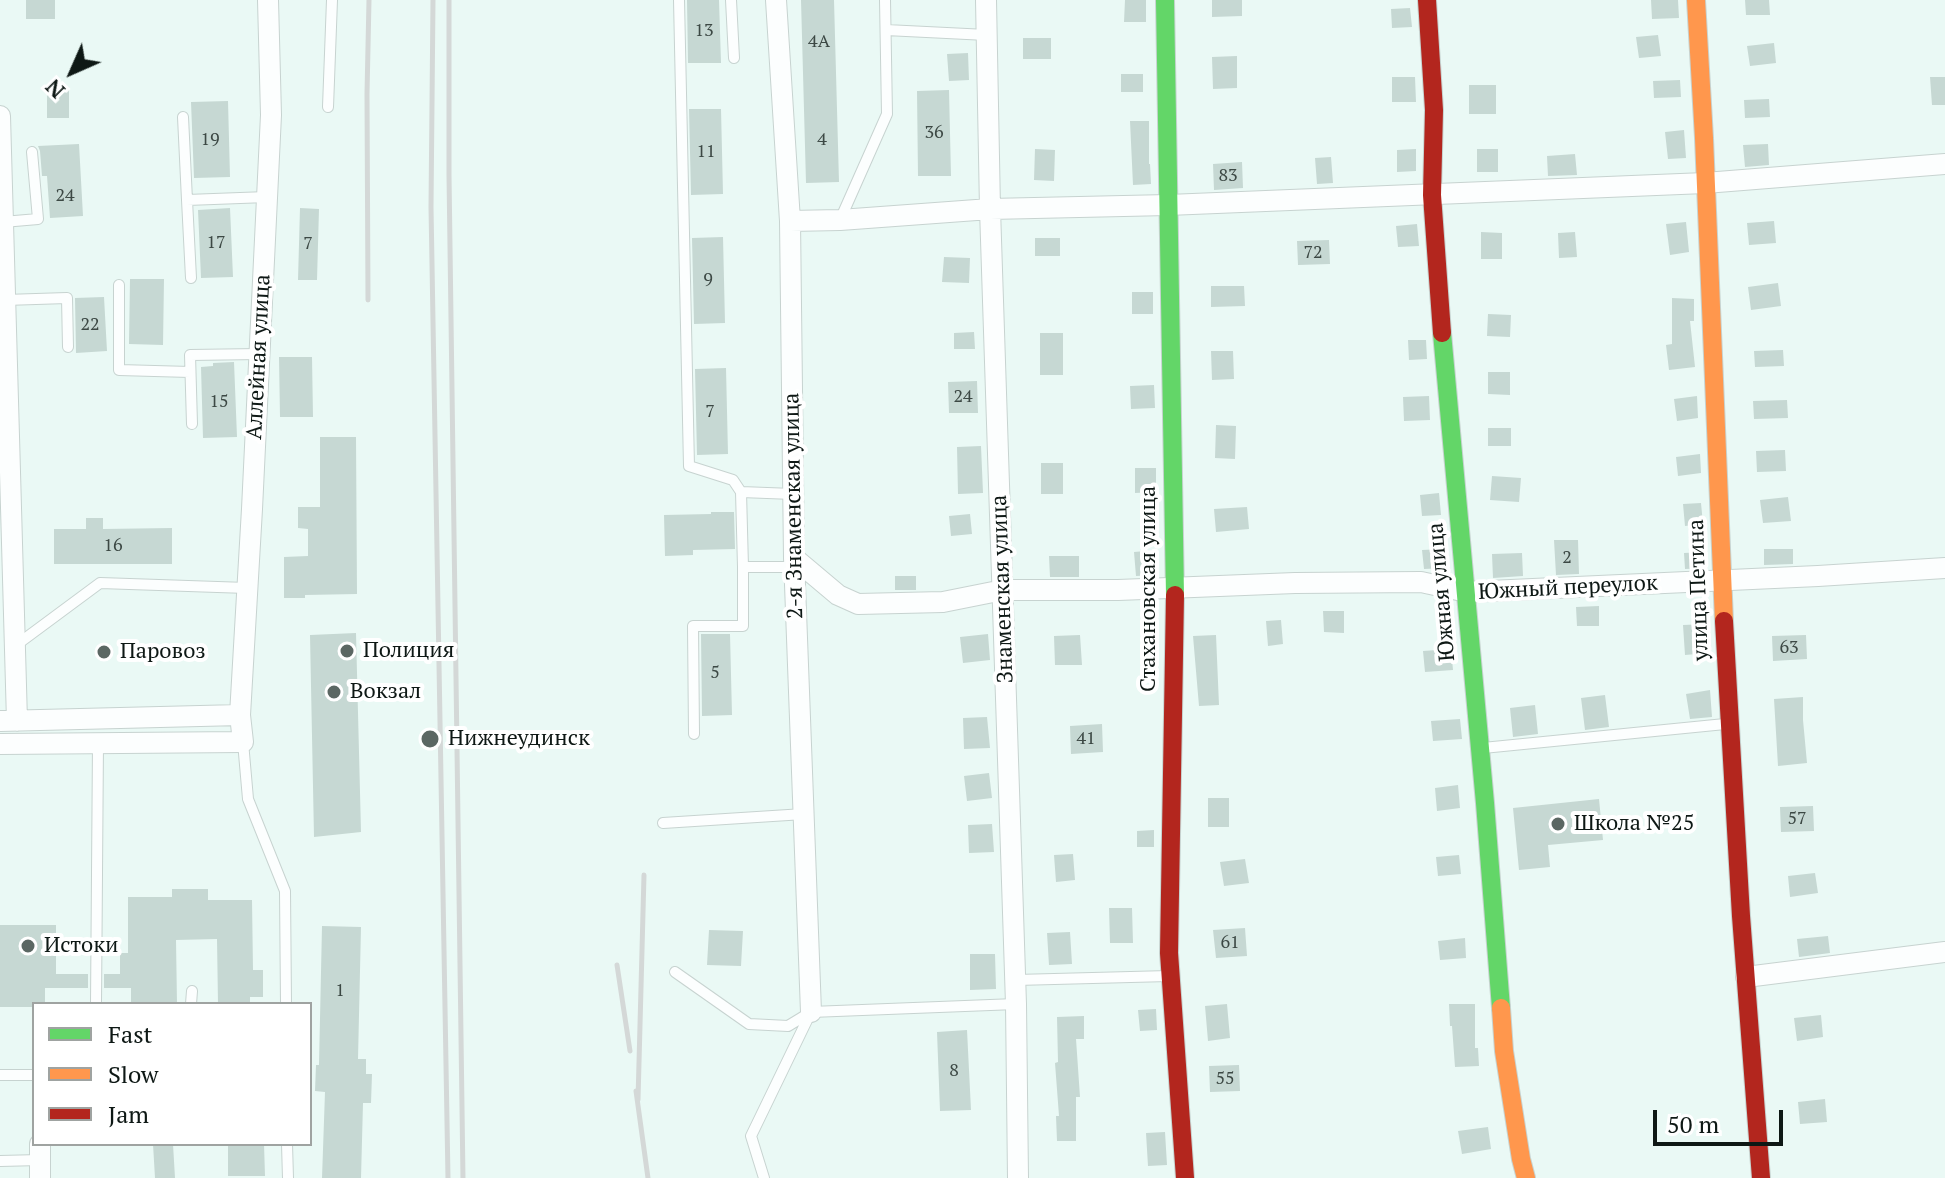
<!DOCTYPE html>
<html>
<head>
<meta charset="utf-8">
<style>
	body { margin:0 }
	#map { position:relative; width:1945px; height:1178px; overflow:hidden; background:#eaf9f5; font-family:"PT Serif",serif }
	canvas { display:block }
	.legend { position:absolute; left:32px; top:1002px; width:280px; height:144px; box-sizing:border-box; background:#fff; border:2px solid #9fa3a1; margin:0; padding:10px 14px; list-style:none; font-size:24px; color:#0e1815 }
	.legend li { display:flex; align-items:center; gap:16px; height:40px }
	.legend b { width:40px; border:2px solid #9fa3a1 }
	.north { position:absolute; left:32px; top:32px; width:80px; height:80px; -webkit-text-stroke:6px #fff; paint-order:stroke; rotate:225deg; font-size:22px; font-weight:700; line-height:32px; text-align:center; color:#0e1815 }
	.north::after { content:''; display:block; margin:auto; width:28px; height:36px; background:#0e1815; clip-path:polygon(50% 0,100% 100%,50% 72%,0 100%) }
	.scale { position:absolute; left:1653px; top:1110px; width:130px; height:36px; box-sizing:border-box; border:4px solid #0e1815; border-top:0; padding-left:10px; font-size:24px; line-height:28px; white-space:nowrap; color:#0e1815; -webkit-text-stroke:6px #fff; paint-order:stroke }
</style>
</head>
<body>
<div id="map">
<canvas width="1945" height="1178"></canvas>
<ul class="legend">
<li><b style="height:10px;background:#63d668"></b>Fast</li>
<li><b style="height:10px;background:#ff974d"></b>Slow</li>
<li><b style="height:10px;background:#b3261e"></b>Jam</li>
</ul>
<div class="north">N</div>
<div class="scale">50 m</div>
</div>
<script>
const context = document.querySelector('canvas').getContext('2d');
context.lineJoin = 'round';
function fill(path, color) {
  context.fillStyle = color;
  context.fill(path, 'evenodd');
}
function poly(rows) {
  const path = new Path2D();
  for (const r of rows) {
    path.moveTo(r[0], r[1]);
    for (let i = 2; i < r.length; i += 2) path.lineTo(r[i], r[i + 1]);
  }
  return path;
}
function stroke(path, color, width, dash) {
  context.strokeStyle = color;
  context.lineWidth = width;
  context.lineCap = dash ? 'butt' : 'round';
  context.setLineDash(dash || []);
  context.stroke(path);
}
function label(font, color, halo, rows, align = 'center') {
  context.font = font + ' "PT Serif",serif';
  context.lineWidth = 8;
  context.setLineDash([]);
  context.textBaseline = 'middle';
  context.strokeStyle = halo;
  context.fillStyle = color;
  for (const [text, x, y, turn = 0] of rows) {
    context.save();
    context.translate(x, y);
    context.rotate((+turn || 0) * Math.PI / 180);
    context.textAlign = isNaN(turn) ? turn : align;
    if (halo) context.strokeText(text, 0, 0);
    context.fillText(text, 0, 0);
    context.restore();
  }
}
fill(poly([
	[26,0,55,0,55,19,26,19],
	[687,0,719,0,721,63,688,63],
	[801,0,834,0,839,182,806,183],
	[1125,0,1146,0,1146,22,1124,22],
	[1212,0,1242,0,1242,16,1212,17],
	[1651,0,1678,0,1679,18,1652,19],
	[1745,0,1769,0,1770,15,1746,15],
	[1410,8,1412,27,1392,28,1391,9],
	[1658,35,1661,56,1639,58,1636,37],
	[1023,38,1051,38,1051,59,1023,59],
	[1774,43,1776,63,1750,66,1747,46],
	[968,53,969,80,949,81,947,54],
	[1237,56,1237,88,1213,89,1212,57],
	[1121,74,1143,74,1143,92,1121,92],
	[1392,77,1415,77,1416,102,1392,102],
	[1930,77,1945,77,1945,105,1932,105],
	[1680,80,1681,97,1654,98,1653,81],
	[1469,85,1496,85,1496,114,1469,114],
	[47,87,69,87,69,118,47,118],
	[949,90,951,176,918,176,917,91],
	[1769,99,1770,117,1745,118,1744,100],
	[228,101,230,177,194,178,191,102],
	[689,109,721,109,723,194,691,195],
	[1130,121,1149,121,1149,164,1150,164,1151,184,1133,185],
	[1684,130,1686,158,1668,159,1665,132],
	[79,144,83,216,50,218,47,176,42,176,40,151,38,146],
	[1768,144,1769,165,1745,167,1743,145],
	[1035,149,1055,150,1054,181,1034,180],
	[1416,149,1416,171,1397,172,1397,150],
	[1477,149,1498,149,1498,172,1477,172],
	[1575,154,1577,175,1548,176,1547,156],
	[1331,157,1333,183,1317,184,1315,158],
	[1242,162,1243,188,1214,190,1213,164],
	[230,208,233,277,201,278,198,210],
	[300,208,319,209,317,280,298,280],
	[1774,221,1776,243,1749,245,1747,223],
	[1686,222,1689,252,1670,255,1666,224],
	[1417,224,1419,246,1398,247,1396,226],
	[1481,232,1502,233,1502,259,1481,259],
	[1575,232,1577,257,1559,258,1558,233],
	[723,237,725,323,694,324,692,238],
	[1035,238,1060,238,1060,256,1035,256],
	[1329,240,1330,264,1298,265,1297,241],
	[944,257,970,258,969,283,942,282],
	[130,279,164,279,163,345,129,344],
	[1778,283,1781,306,1751,310,1748,287],
	[1211,286,1244,286,1245,306,1211,307],
	[1132,292,1153,292,1153,314,1132,314],
	[104,297,107,351,76,353,75,298],
	[1672,298,1694,299,1694,321,1690,321,1695,367,1669,370,1666,345,1672,344],
	[1488,314,1511,315,1510,337,1487,336],
	[974,332,975,349,954,349,954,333],
	[1040,333,1063,333,1063,375,1040,375],
	[1408,340,1426,340,1427,359,1409,360],
	[1783,350,1784,366,1755,367,1754,351],
	[1211,351,1233,351,1234,379,1212,380],
	[279,357,312,357,313,417,280,417],
	[234,362,237,437,203,438,201,367,213,366,213,363],
	[726,368,728,454,697,455,695,369],
	[1488,372,1510,372,1510,395,1488,394],
	[977,381,978,413,949,413,948,382],
	[1154,385,1155,408,1131,409,1130,386],
	[1429,396,1430,420,1404,421,1403,397],
	[1697,396,1698,418,1677,421,1674,399],
	[1787,400,1788,418,1754,419,1753,401],
	[1216,425,1236,426,1235,459,1215,458],
	[1488,428,1511,428,1511,446,1488,446],
	[320,437,356,437,357,594,305,595,305,598,284,598,284,557,308,556,308,529,298,528,298,507,320,507],
	[981,446,983,493,958,494,957,447],
	[1785,450,1786,471,1757,472,1756,451],
	[1700,454,1701,473,1678,476,1676,457],
	[1041,463,1063,463,1063,494,1041,494],
	[1135,468,1156,468,1156,492,1135,493],
	[1492,476,1521,478,1519,502,1490,500],
	[1439,493,1441,515,1422,516,1420,495],
	[1788,497,1791,521,1763,523,1760,500],
	[1701,503,1703,524,1685,526,1683,504],
	[1247,507,1249,529,1216,532,1214,509],
	[711,512,734,512,735,549,693,550,693,555,665,556,664,515,711,514],
	[970,514,972,534,951,536,949,516],
	[86,518,103,518,103,529,172,528,172,564,54,564,54,529,86,529],
	[1554,540,1578,540,1579,574,1556,575],
	[1444,549,1445,568,1424,569,1422,550],
	[1764,549,1793,549,1793,564,1764,565],
	[1157,550,1158,575,1136,576,1134,552],
	[1704,552,1705,568,1685,569,1684,553],
	[1522,553,1523,576,1493,578,1492,554],
	[1049,556,1079,556,1079,577,1050,577],
	[895,576,916,576,916,590,895,590],
	[1599,606,1599,626,1577,626,1576,607],
	[1323,611,1344,611,1344,633,1324,632],
	[1281,620,1283,644,1268,646,1266,621],
	[1707,624,1708,653,1685,655,1683,625],
	[1143,626,1157,627,1157,650,1142,650],
	[356,633,361,832,314,837,310,635],
	[701,634,730,634,732,715,702,716],
	[988,634,990,660,963,663,960,637],
	[1080,635,1082,665,1055,665,1054,636],
	[1216,635,1219,705,1199,706,1193,636],
	[1806,635,1807,659,1773,661,1772,636],
	[1451,649,1453,670,1425,672,1423,651],
	[1710,690,1712,717,1690,719,1686,694],
	[1605,695,1609,727,1585,730,1581,698],
	[1803,697,1803,720,1807,763,1778,766,1774,699],
	[1535,705,1538,734,1513,737,1510,708],
	[987,717,990,748,964,749,963,718],
	[1460,719,1462,739,1433,741,1431,721],
	[1102,724,1103,752,1071,754,1070,726],
	[989,773,992,798,967,801,964,776],
	[1458,785,1460,808,1437,811,1435,788],
	[1208,798,1229,798,1229,827,1208,827],
	[1599,799,1603,840,1548,845,1550,867,1519,870,1513,808],
	[1813,806,1814,831,1781,832,1780,807],
	[992,824,994,852,969,853,968,825],
	[1154,830,1154,847,1137,847,1137,831],
	[1073,854,1075,880,1056,882,1054,855],
	[1459,855,1461,874,1438,876,1436,857],
	[1245,859,1249,883,1224,886,1220,862],
	[1815,873,1818,893,1790,897,1788,876],
	[172,889,208,889,208,900,252,900,253,970,263,970,263,997,250,997,250,1004,218,1004,217,939,176,940,177,1004,131,1004,131,988,104,988,104,974,120,974,120,953,128,953,128,897,172,897],
	[1109,908,1132,908,1133,943,1110,943],
	[0,925,56,925,56,974,88,974,88,988,45,988,45,1004,34,1004,34,1007,0,1007],
	[322,926,361,927,358,1059,366,1059,366,1074,372,1074,371,1103,363,1103,361,1178,322,1178,325,1092,315,1091,316,1065,319,1065],
	[1245,928,1247,956,1216,958,1213,930],
	[709,930,743,931,741,966,707,965],
	[1070,932,1072,964,1049,965,1047,933],
	[1828,936,1830,953,1799,957,1797,939],
	[1465,938,1466,958,1440,960,1438,941],
	[970,954,995,954,996,989,970,990],
	[1227,1004,1230,1038,1208,1041,1205,1006],
	[1449,1004,1475,1004,1475,1048,1478,1048,1479,1066,1455,1067,1452,1026,1450,1026],
	[1156,1009,1157,1030,1140,1031,1138,1010],
	[1821,1015,1823,1037,1797,1041,1794,1018],
	[1084,1016,1084,1039,1076,1039,1080,1097,1076,1097,1076,1141,1057,1141,1056,1116,1059,1116,1055,1063,1058,1062,1057,1017],
	[967,1030,971,1110,940,1111,937,1032],
	[1239,1065,1240,1091,1210,1092,1209,1066],
	[1825,1099,1827,1122,1800,1124,1798,1102],
	[1488,1127,1491,1149,1462,1154,1458,1131],
	[1165,1132,1167,1165,1148,1166,1146,1133],
	[153,1144,173,1144,175,1178,155,1178],
	[228,1144,264,1144,265,1176,228,1176]
]), '#c6d8d3');
const lane = poly([
	[679,0,689,466,733,480,741,492,793,494],
	[731,0,734,58],
	[886,30,987,35],
	[328,107,332,0],
	[183,117,187,200,267,197],
	[187,200,191,278],
	[840,220,887,114,885,0],
	[3,222,38,219,32,152],
	[119,285,119,370,190,372],
	[5,300,67,298,68,347],
	[192,424,190,355,259,354],
	[741,492,743,567,794,567],
	[15,646,100,583,247,588],
	[694,734,693,626,743,626,743,567],
	[243,742,248,799,285,891,286,1004],
	[1483,748,1725,724],
	[663,823,804,814],
	[675,972,749,1024,788,1026,811,1012,1016,1004],
	[1016,980,1169,976],
	[96,1004,98,743],
	[191,1004,192,991],
	[0,1075,34,1075],
	[287,1144,288,1178],
	[0,1161,40,1160],
	[764,1178,751,1136,811,1012]
]);
const street = poly([
	[776,0,790,221,794,558,811,1012],
	[986,0,990,209,1016,1004,1018,1178],
	[0,116,17,721],
	[790,221,840,220,990,209,1168,205,1705,183,1945,164],
	[794,558,838,595,858,604,943,602,1003,590,1118,590,1295,583,1421,582,1467,592,1818,576,1945,568],
	[0,721,240,715],
	[0,744,243,742,240,715,252,509,271,115,268,0],
	[1746,977,1945,952],
	[40,1178,40,1144]
]);
const fast = poly([
	[1165,0,1175,595],
	[1442,333,1485,803,1501,1008]
]);
const slow = poly([
	[1696,0,1704,138,1724,621],
	[1501,1008,1504,1051,1521,1159,1526,1178]
]);
const jam = poly([
	[1427,0,1434,110,1432,195,1442,333],
	[1175,595,1169,953,1185,1178],
	[1724,621,1741,916,1761,1178]
]);
stroke(lane, '#c7d3d0', 12);
stroke(street, '#c7d3d0', 22);
stroke(fast, '#c7d3d0', 20);
stroke(slow, '#c7d3d0', 20);
stroke(jam, '#c7d3d0', 20);
stroke(lane, '#fcfefe', 10);
stroke(street, '#fcfefe', 20);
stroke(fast, '#63d668', 18);
stroke(slow, '#ff974d', 18);
stroke(jam, '#b3261e', 18);
stroke(poly([
	[433,0,431,207,448,1178],
	[449,0,449,175,463,1178],
	[368,300,367,94,369,0],
	[617,965,630,1051],
	[636,1091,648,1178],
	[638,1100,644,875]
]), '#d4d8d7', 5);
for (const [x, y, r, color] of [
	[347,651,8,"#5b6763"],
	[104,652,8,"#5b6763"],
	[334,692,8,"#5b6763"],
	[430,739,10,"#5b6763"],
	[1558,824,8,"#5b6763"],
	[28,946,8,"#5b6763"]
]) {
  const dot = new Path2D();
  dot.arc(x, y, r, 0, 2 * Math.PI);
  context.fillStyle = color;
  context.fill(dot);
  stroke(dot, '#fff', 3);
}
label('18px', '#3c4844', null, [
	["13",704,31],
	["4А",819,42],
	["36",934,133],
	["19",210,140],
	["4",822,140],
	["11",706,152],
	["83",1228,176],
	["24",65,196],
	["17",216,243],
	["7",308,244],
	["72",1313,253],
	["9",708,280],
	["22",90,325],
	["24",963,397],
	["15",219,402],
	["7",710,412],
	["16",113,546],
	["2",1567,558],
	["63",1789,648],
	["5",715,673],
	["41",1086,739],
	["57",1797,819],
	["61",1230,943],
	["1",340,991],
	["8",954,1071],
	["55",1225,1079]
]);
label('22px', '#0e1815', '#fff', [
	["Аллейная улица",259,357,-87],
	["2-я Знаменская улица",794,506,-91],
	["Южный переулок",1568,588,-3],
	["Знаменская улица",1003,589,-92],
	["Стахановская улица",1149,589,-90],
	["улица Петина",1699,590,-92],
	["Южная улица",1442,592,-95]
]);
label('22px', '#0e1815', '#fff', [
	["Полиция",363,651],
	["Паровоз",120,652],
	["Вокзал",350,692],
	["Нижнеудинск",448,739],
	["Школа №25",1574,824],
	["Истоки",44,946]
], 'left');
</script>
</body>
</html>
